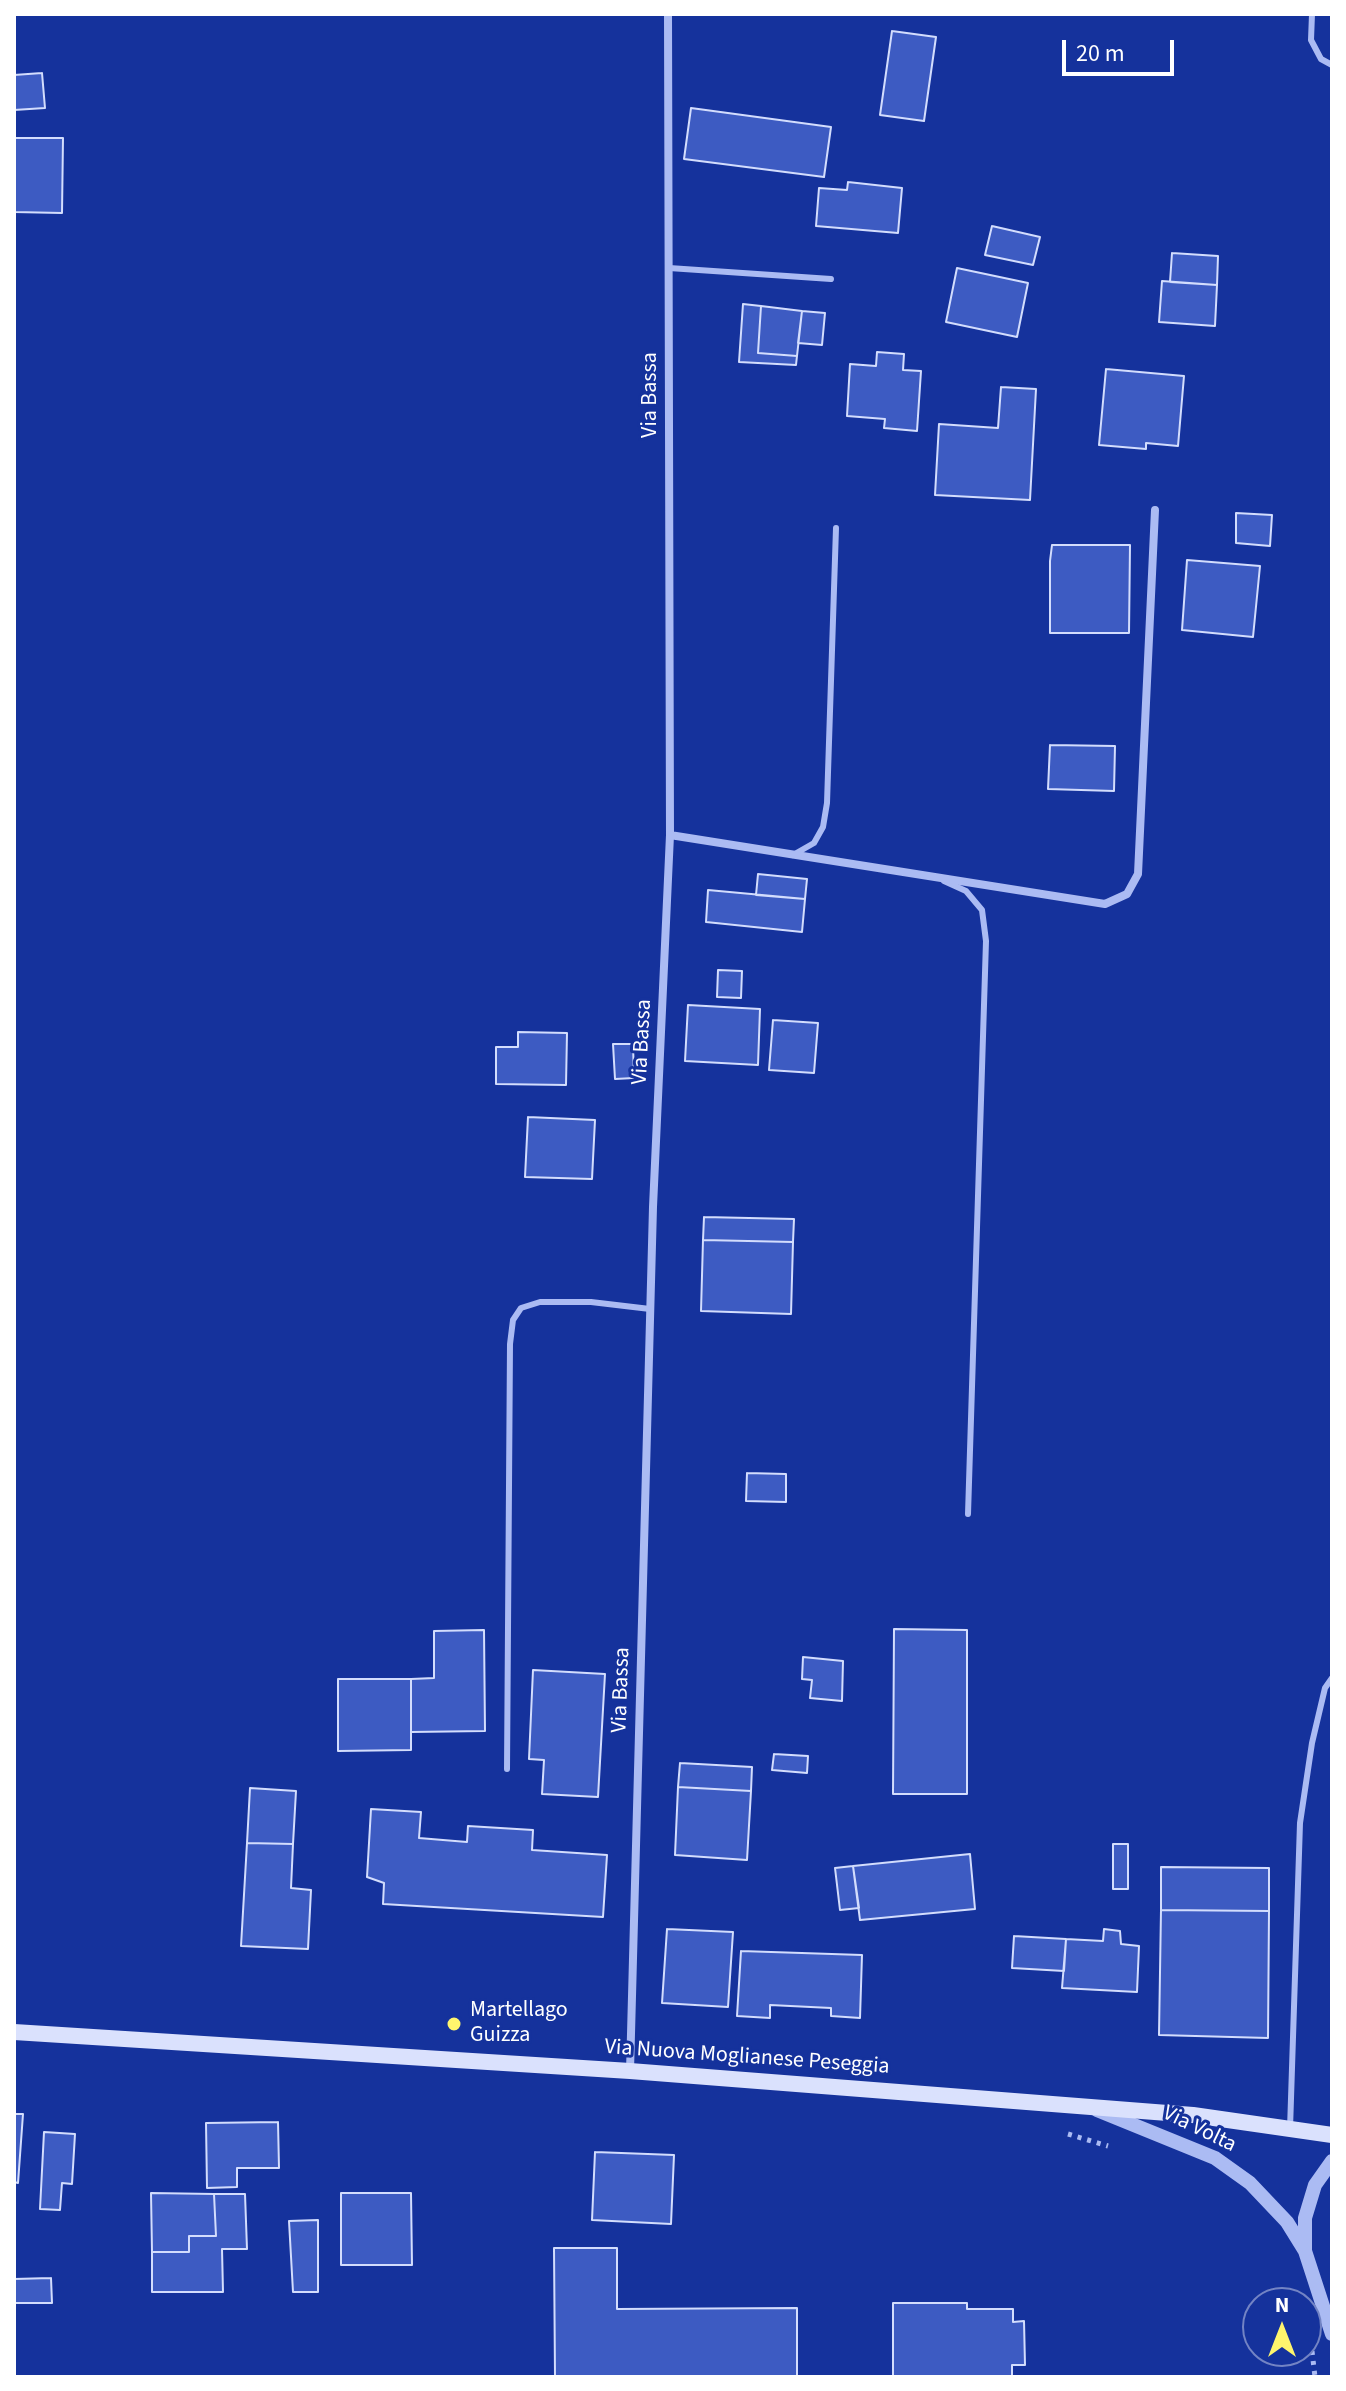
<!DOCTYPE html>
<html>
<head>
<meta charset="utf-8">
<style>
	body { margin:0 }
	#map { position:relative; width:1346px; height:2391px; overflow:hidden; background:#15329c; font-family:"Source Sans 3",sans-serif }
	canvas { display:block }
	.frame { position:absolute; inset:0; border:16px solid #fff; pointer-events:none }
	.north { position:absolute; left:1242px; top:2287px; width:80px; height:80px; box-sizing:border-box; background:#15329c; border:2px solid #7384c4; border-radius:50%; rotate:0deg; font-size:22px; font-weight:700; line-height:32px; text-align:center; color:#fff }
	.north::after { content:''; display:block; margin:auto; width:28px; height:36px; background:#fff56d; clip-path:polygon(50% 0,100% 100%,50% 72%,0 100%) }
	.scale { position:absolute; left:1062px; top:40px; width:112px; height:36px; box-sizing:border-box; border:4px solid #fff; border-top:0; padding-left:10px; font-size:24px; line-height:28px; white-space:nowrap; color:#fff; -webkit-text-stroke:6px #15329c; paint-order:stroke }
</style>
</head>
<body>
<div id="map">
<canvas width="1346" height="2391"></canvas>
<div class="frame"></div>
<div class="north">N</div>
<div class="scale">20 m</div>
</div>
<script>
const context = document.querySelector('canvas').getContext('2d');
context.lineJoin = 'round';
function fill(path, color) {
  context.fillStyle = color;
  context.fill(path, 'evenodd');
}
function poly(rows) {
  const path = new Path2D();
  for (const r of rows) {
    path.moveTo(r[0], r[1]);
    for (let i = 2; i < r.length; i += 2) path.lineTo(r[i], r[i + 1]);
  }
  return path;
}
function stroke(path, color, width, dash) {
  context.strokeStyle = color;
  context.lineWidth = width;
  context.lineCap = dash ? 'butt' : 'round';
  context.setLineDash(dash || []);
  context.stroke(path);
}
function label(font, color, halo, rows, align = 'center') {
  context.font = font + ' "Source Sans 3",sans-serif';
  context.lineWidth = 6;
  context.setLineDash([]);
  context.textBaseline = 'middle';
  context.strokeStyle = halo;
  context.fillStyle = color;
  for (const [text, x, y, turn = 0] of rows) {
    context.save();
    context.translate(x, y);
    context.rotate((+turn || 0) * Math.PI / 180);
    context.textAlign = isNaN(turn) ? turn : align;
    if (halo) context.strokeText(text, 0, 0);
    context.fillText(text, 0, 0);
    context.restore();
  }
}
const building = poly([
	[892,31,936,37,924,121,880,115,892,31],
	[42,73,45,108,14,110,14,75,42,73],
	[691,108,831,127,824,177,684,159,691,108],
	[14,138,63,138,62,213,14,212,14,138],
	[848,182,902,188,898,233,816,226,819,188,847,190,848,182],
	[992,226,1040,237,1033,265,985,255,992,226],
	[1172,253,1218,256,1217,285,1170,282,1172,253],
	[957,268,1028,283,1017,337,946,322,957,268],
	[1162,281,1217,285,1215,326,1159,322,1162,281],
	[743,304,761,306,758,353,797,356,796,365,739,362,743,304],
	[761,306,802,311,797,356,758,353,761,306],
	[802,311,825,313,822,345,798,343,802,311],
	[877,352,904,354,903,370,921,371,917,431,884,428,885,419,847,416,850,364,876,366,877,352],
	[1106,369,1184,376,1178,446,1146,443,1146,449,1099,445,1106,369],
	[1001,387,1036,389,1030,500,935,495,939,424,998,428,1001,387],
	[1236,513,1272,515,1270,546,1236,543,1236,513],
	[1052,545,1130,545,1129,633,1050,633,1050,561,1052,545],
	[1187,560,1260,566,1253,637,1182,630,1187,560],
	[1050,745,1115,746,1114,791,1048,789,1050,745],
	[758,874,807,879,805,899,756,895,758,874],
	[708,890,805,899,802,932,706,922,708,890],
	[718,970,742,971,741,998,717,997,718,970],
	[688,1005,760,1009,758,1065,685,1061,688,1005],
	[773,1020,818,1023,814,1073,769,1070,773,1020],
	[518,1032,567,1033,566,1085,496,1084,496,1047,518,1047,518,1032],
	[613,1044,633,1044,634,1078,615,1079,613,1044],
	[528,1117,595,1120,592,1179,525,1177,528,1117],
	[704,1217,794,1219,793,1242,703,1240,704,1217],
	[703,1240,793,1242,791,1314,701,1311,703,1240],
	[747,1473,786,1474,786,1502,746,1501,747,1473],
	[894,1629,967,1630,967,1794,893,1794,894,1629],
	[484,1630,485,1731,411,1732,411,1679,434,1678,434,1631,484,1630],
	[803,1657,843,1661,842,1701,810,1698,812,1680,802,1679,803,1657],
	[533,1670,605,1674,598,1797,542,1794,544,1760,529,1759,533,1670],
	[338,1679,411,1679,411,1750,338,1751,338,1679],
	[774,1754,808,1756,807,1773,772,1770,774,1754],
	[680,1763,752,1767,751,1791,678,1787,680,1763],
	[678,1787,751,1791,747,1860,675,1855,678,1787],
	[250,1788,296,1791,293,1844,247,1843,250,1788],
	[371,1809,421,1812,419,1838,467,1842,468,1826,533,1830,532,1850,607,1855,603,1917,383,1904,384,1883,367,1877,371,1809],
	[247,1843,293,1844,291,1888,311,1890,308,1949,241,1946,247,1843],
	[1113,1844,1128,1844,1128,1889,1113,1889,1113,1844],
	[970,1854,975,1909,860,1920,853,1866,970,1854],
	[853,1866,859,1908,840,1910,835,1868,853,1866],
	[1161,1867,1269,1868,1269,1911,1161,1910,1161,1867],
	[1161,1910,1269,1911,1268,2038,1159,2035,1161,1910],
	[667,1929,733,1932,728,2007,662,2003,667,1929],
	[1104,1929,1120,1931,1121,1944,1139,1946,1137,1992,1062,1988,1066,1939,1103,1941,1104,1929],
	[1014,1936,1066,1939,1064,1971,1012,1968,1014,1936],
	[741,1951,862,1955,860,2018,831,2016,831,2008,770,2005,770,2018,737,2016,741,1951],
	[14,2114,23,2114,18,2183,14,2182,14,2114],
	[278,2122,279,2168,237,2168,237,2187,207,2188,206,2123,278,2122],
	[44,2132,75,2134,72,2184,62,2183,60,2210,40,2209,44,2132],
	[595,2152,674,2155,671,2224,592,2220,595,2152],
	[151,2193,214,2194,216,2236,189,2236,189,2252,152,2252,151,2193],
	[341,2193,411,2193,412,2265,341,2265,341,2193],
	[214,2194,245,2194,247,2249,222,2249,223,2292,152,2292,152,2252,189,2252,189,2236,216,2236,214,2194],
	[318,2220,318,2292,293,2292,289,2221,318,2220],
	[554,2248,617,2248,617,2309,797,2308,797,2377,555,2377,554,2248],
	[51,2278,52,2303,14,2303,14,2279,51,2278],
	[893,2303,967,2303,967,2309,1013,2309,1013,2322,1024,2321,1025,2365,1012,2365,1012,2377,893,2377,893,2303]
]);
fill(building, '#3d5bc2');
stroke(building, '#d3ddfd', 2);
stroke(poly([
	[1068,2134,1108,2146],
	[1312,2351,1315,2377]
]), '#abbbf3', 5, [4, 6]);
stroke(poly([
	[1312,14,1311,40,1321,59,1332,65],
	[669,268,831,279],
	[793,855,814,843,823,827,827,803,836,528],
	[944,881,966,891,982,910,986,941,968,1514],
	[507,1769,510,1344,513,1320,521,1308,540,1302,591,1302,650,1309],
	[1290,2129,1300,1823,1312,1743,1325,1688,1332,1678]
]), '#abbbf3', 6);
stroke(poly([
	[670,835,1105,904,1127,894,1138,874,1155,510],
	[630,2071,653,1207,670,835,668,14]
]), '#abbbf3', 8);
stroke(poly([
	[1097,2110,1215,2158,1250,2183,1287,2222,1305,2251,1332,2334],
	[1305,2250,1305,2218,1315,2185,1332,2161]
]), '#abbbf3', 14);
stroke(poly([
	[14,2032,630,2071,1193,2115,1332,2135]
]), '#dae1fd', 16);
for (const [x, y, r, color] of [
	[454,2024,8,"#fff56d"]
]) {
  const dot = new Path2D();
  dot.arc(x, y, r, 0, 2 * Math.PI);
  context.fillStyle = color;
  context.fill(dot);
  stroke(dot, '#15329c', 3);
}
label('22px', '#fff', '#15329c', [
	["Via Bassa",651,395,-90],
	["Via Bassa",643,1042,-87],
	["Via Bassa",622,1690,-88],
	["Via Nuova Moglianese Peseggia",747,2058,4],
	["Via Volta",1199,2130,26]
]);
label('22px', '#fff', '#15329c', [
	["Martellago",470,2011],
	["Guizza",470,2036]
], 'left');
</script>
</body>
</html>
